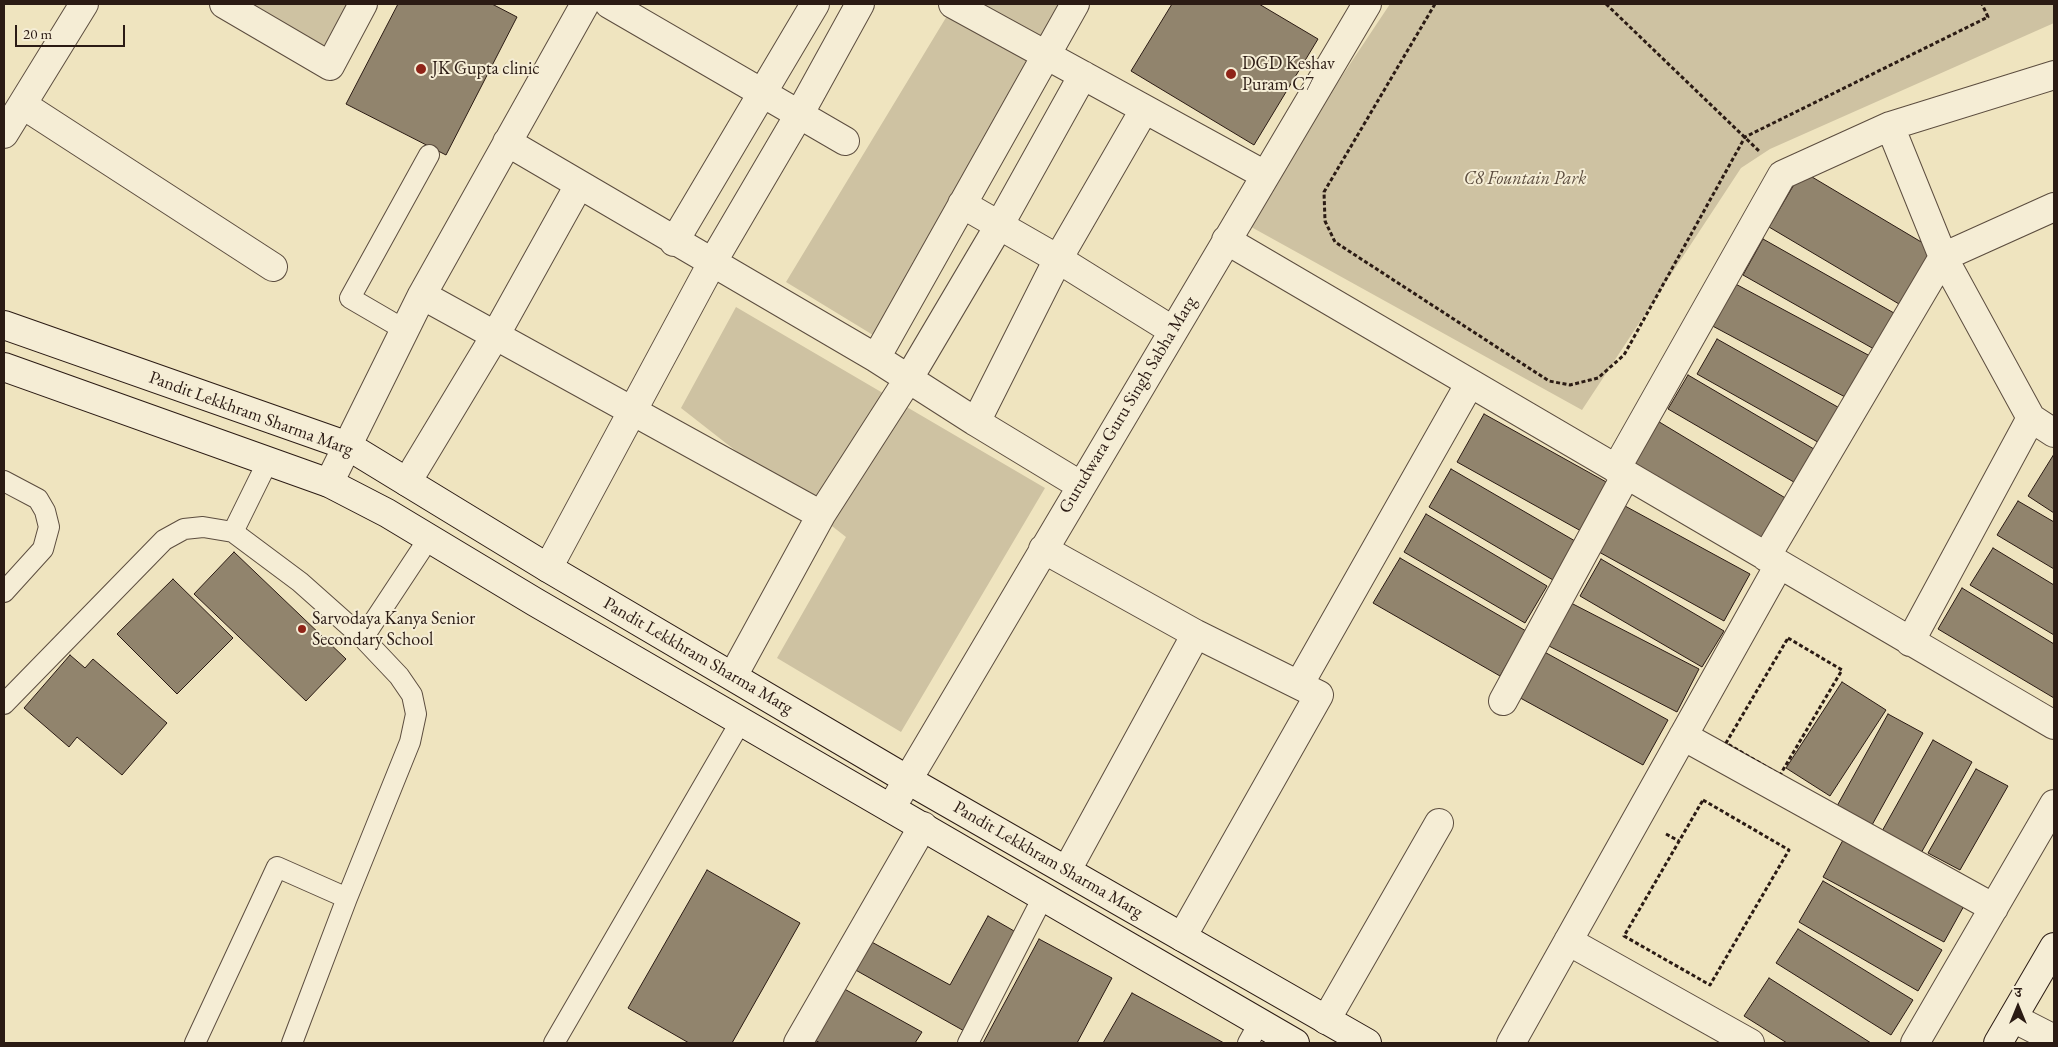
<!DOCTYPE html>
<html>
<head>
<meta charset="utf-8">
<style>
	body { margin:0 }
	#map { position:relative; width:2058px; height:1047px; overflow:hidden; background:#efe4bf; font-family:"EB Garamond","Noto Serif Devanagari",serif }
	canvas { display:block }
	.frame { position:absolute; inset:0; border:5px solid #2b1b14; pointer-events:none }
	.north { position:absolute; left:1993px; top:982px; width:50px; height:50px; -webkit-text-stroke:4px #f5edd5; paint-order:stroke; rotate:0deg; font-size:14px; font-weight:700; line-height:20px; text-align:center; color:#2b1b14 }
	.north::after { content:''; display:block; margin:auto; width:18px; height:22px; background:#2b1b14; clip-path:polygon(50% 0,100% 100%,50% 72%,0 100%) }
	.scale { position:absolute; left:15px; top:25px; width:110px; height:22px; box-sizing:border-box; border:2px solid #2b1b14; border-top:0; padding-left:6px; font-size:15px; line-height:18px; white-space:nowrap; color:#2b1b14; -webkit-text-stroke:4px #f5edd5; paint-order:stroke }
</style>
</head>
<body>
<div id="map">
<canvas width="2058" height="1047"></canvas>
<div class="frame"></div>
<div class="north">उ</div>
<div class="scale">20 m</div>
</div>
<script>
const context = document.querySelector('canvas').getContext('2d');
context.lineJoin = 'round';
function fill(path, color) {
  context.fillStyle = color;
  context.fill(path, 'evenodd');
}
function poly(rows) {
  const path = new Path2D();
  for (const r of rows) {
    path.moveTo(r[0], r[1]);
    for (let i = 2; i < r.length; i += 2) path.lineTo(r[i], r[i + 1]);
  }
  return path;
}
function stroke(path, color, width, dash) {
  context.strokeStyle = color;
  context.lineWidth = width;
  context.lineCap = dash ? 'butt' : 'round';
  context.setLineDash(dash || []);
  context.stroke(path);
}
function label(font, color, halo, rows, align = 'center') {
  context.font = font + ' "EB Garamond",serif';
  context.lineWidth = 4;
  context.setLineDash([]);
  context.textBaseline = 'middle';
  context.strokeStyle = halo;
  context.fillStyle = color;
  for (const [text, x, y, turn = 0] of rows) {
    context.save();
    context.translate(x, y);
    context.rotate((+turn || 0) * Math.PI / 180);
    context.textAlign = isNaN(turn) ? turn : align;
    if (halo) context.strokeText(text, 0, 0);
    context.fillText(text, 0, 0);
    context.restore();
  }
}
fill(poly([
	[250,4,350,4,327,49],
	[951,4,1062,4,873,335,786,282,953,6],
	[1390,4,2054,4,2054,23,1770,149,1741,168,1582,410,1244,223],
	[736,307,1045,488,901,732,777,658,846,537,681,408]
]), '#cec2a2');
const building = poly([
	[398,4,492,4,517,17,446,155,346,104,398,4],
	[1172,4,1259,4,1318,39,1254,145,1131,71,1172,4],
	[1802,171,1933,249,1899,304,1769,227,1802,171],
	[1763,239,1901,317,1881,353,1743,275,1763,239],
	[1730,281,1870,356,1847,398,1707,323,1730,281],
	[1717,339,1843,410,1823,445,1697,374,1717,339],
	[1688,375,1819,452,1799,485,1668,409,1688,375],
	[1484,414,1608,483,1581,531,1457,462,1484,414],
	[1651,417,1792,502,1767,543,1626,458,1651,417],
	[2054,454,2054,513,2028,496,2054,454],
	[1451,469,1575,541,1553,580,1429,507,1451,469],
	[2018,501,2054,522,2054,569,1997,535,2018,501],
	[1625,506,1750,574,1724,621,1599,552,1625,506],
	[1426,514,1547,586,1525,623,1404,552,1426,514],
	[1993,548,2054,585,2054,635,1970,585,1993,548],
	[234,552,346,659,306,701,194,594,234,552],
	[1400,558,1526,631,1500,676,1373,603,1400,558],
	[1601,559,1724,631,1702,667,1580,596,1601,559],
	[173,579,233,638,177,694,117,634,173,579],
	[1962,588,2054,644,2054,698,1938,629,1962,588],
	[1571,603,1699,669,1677,712,1549,646,1571,603],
	[1539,649,1668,720,1643,765,1513,694,1539,649],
	[70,655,85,668,93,659,167,723,122,775,77,737,69,747,24,708,70,655],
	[1842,682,1886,710,1830,796,1786,768,1842,682],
	[1888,714,1923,733,1872,825,1837,806,1888,714],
	[1933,740,1972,762,1920,855,1881,833,1933,740],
	[1976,769,2008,786,1960,870,1928,853,1976,769],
	[1849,829,1970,895,1944,942,1823,877,1849,829],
	[707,870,800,923,732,1043,689,1043,628,1008,707,870],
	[1823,881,1942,950,1918,991,1799,922,1823,881],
	[988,916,1021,935,966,1032,852,968,868,940,950,985,988,916],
	[1798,929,1913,1000,1891,1035,1776,963,1798,929],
	[1039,939,1112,978,1077,1043,983,1043,1039,939],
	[1769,978,1871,1043,1787,1043,1744,1016,1769,978],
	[839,986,922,1032,915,1043,820,1043,811,1038,839,986],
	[1132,993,1224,1043,1103,1043,1132,993]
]);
fill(building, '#91846d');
stroke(building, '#2b1b14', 1);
const lane = poly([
	[405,330,350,298,429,155],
	[4,481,38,499,45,511,49,527,43,549,4,592],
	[233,532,268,461],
	[363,638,429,538],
	[4,704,164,540,184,529,203,527,233,532,300,582,363,638,399,676,412,695,416,714,410,742,347,898,292,1043],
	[195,1043,277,867,347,898],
	[554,1043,741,721],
	[968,1043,1043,897],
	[1248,1043,1259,1023]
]);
const street = poly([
	[224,4,330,66,363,4],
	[609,4,845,141],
	[953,4,1265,175],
	[23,105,273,267],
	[1890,126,1943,257,2031,418,2054,433],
	[4,134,84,4],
	[507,142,876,358,976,422,1080,485],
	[962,204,1058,259,1172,330],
	[1226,240,2054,725],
	[674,242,815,4],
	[422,295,821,515],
	[876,358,1075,4],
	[976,422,1058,259,1144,110],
	[1616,469,1782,175,1890,126,2054,75],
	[407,482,495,336,579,185],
	[329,483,422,295,585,4],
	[1043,549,1196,634,1319,695,1182,937],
	[1766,557,1943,257,2054,207],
	[548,568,712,263,800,113,860,4],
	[1910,642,2031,418],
	[733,676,821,515,909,378,1000,224,1083,75],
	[1300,683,1470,383],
	[1503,701,1626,475],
	[1683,736,1994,908],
	[891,808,1367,4],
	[1067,870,1196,634],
	[1568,941,1750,1043],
	[2013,1018,2054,1039],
	[1326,1020,1439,823],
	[798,1043,923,826],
	[1511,1043,1779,565],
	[1915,1043,2054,804]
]);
const secondary = poly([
	[4,325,348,446,548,568,908,780,1367,1043],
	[4,367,329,483,387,513,535,602,1295,1043],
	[1998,1043,2054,947]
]);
stroke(lane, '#5c4d3f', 22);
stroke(street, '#5c4d3f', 30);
stroke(secondary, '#2b1b14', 30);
stroke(poly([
	[1435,4,1324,192,1325,221,1335,242,1549,381,1570,385,1598,378,1624,355,1745,137,1988,17,1982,4],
	[1606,4,1759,151],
	[1788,638,1842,670,1780,775,1726,743,1788,638],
	[1703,800,1789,850,1710,985,1624,936,1703,800],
	[1666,834,1679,841]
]), '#2b1b14', 3, [4, 2.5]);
stroke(lane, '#f5edd5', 20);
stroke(street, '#f5edd5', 28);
stroke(secondary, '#f5edd5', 28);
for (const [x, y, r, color] of [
	[421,69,6,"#8f2418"],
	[1231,74,6,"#8f2418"],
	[302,629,5,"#8f2418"]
]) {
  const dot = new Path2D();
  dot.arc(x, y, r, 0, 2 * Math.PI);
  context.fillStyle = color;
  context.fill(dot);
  stroke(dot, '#f5edd5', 2);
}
label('18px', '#2b1b14', '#f5edd5', [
	["DGD Keshav",1242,64],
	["Puram C7",1242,85],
	["JK Gupta clinic",432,69],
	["Sarvodaya Kanya Senior",312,619],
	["Secondary School",312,640]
], 'left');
label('italic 18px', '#5c4d3f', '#f5edd5', [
	["C8 Fountain Park",1525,179]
]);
label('18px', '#2b1b14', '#f5edd5', [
	["Gurudwara Guru Singh Sabha Marg",1128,405,-59],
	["Pandit Lekkhram Sharma Marg",251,414,20],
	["Pandit Lekkhram Sharma Marg",698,656,30],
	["Pandit Lekkhram Sharma Marg",1048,860,30]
]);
</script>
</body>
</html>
